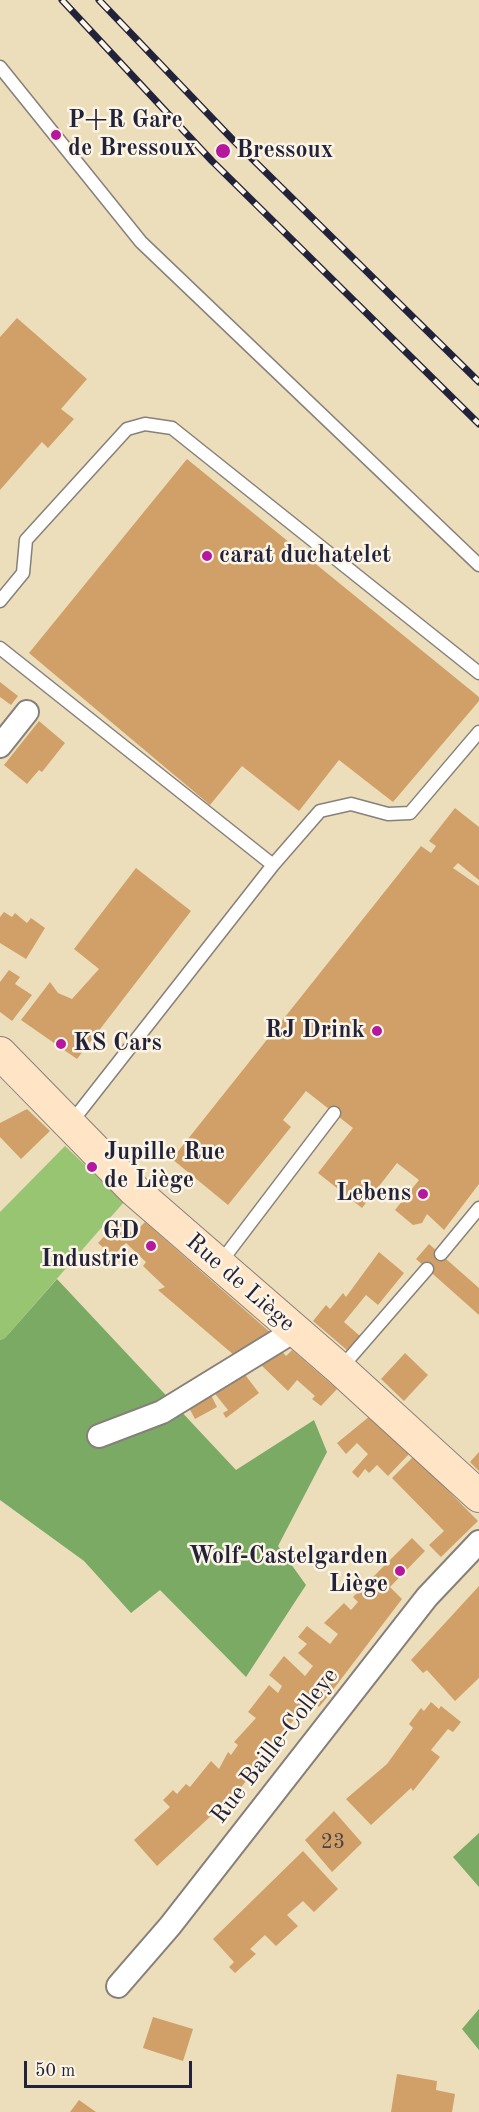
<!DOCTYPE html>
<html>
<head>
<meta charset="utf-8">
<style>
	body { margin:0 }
	#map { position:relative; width:479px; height:2112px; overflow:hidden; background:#ecdeba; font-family:"Old Standard TT",serif }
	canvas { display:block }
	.scale { position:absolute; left:24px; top:2061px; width:168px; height:27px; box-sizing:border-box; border:3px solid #22223b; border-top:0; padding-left:8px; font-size:18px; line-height:21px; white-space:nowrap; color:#22223b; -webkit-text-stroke:4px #fcf5e5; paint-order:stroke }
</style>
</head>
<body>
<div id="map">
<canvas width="479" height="2112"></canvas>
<div class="scale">50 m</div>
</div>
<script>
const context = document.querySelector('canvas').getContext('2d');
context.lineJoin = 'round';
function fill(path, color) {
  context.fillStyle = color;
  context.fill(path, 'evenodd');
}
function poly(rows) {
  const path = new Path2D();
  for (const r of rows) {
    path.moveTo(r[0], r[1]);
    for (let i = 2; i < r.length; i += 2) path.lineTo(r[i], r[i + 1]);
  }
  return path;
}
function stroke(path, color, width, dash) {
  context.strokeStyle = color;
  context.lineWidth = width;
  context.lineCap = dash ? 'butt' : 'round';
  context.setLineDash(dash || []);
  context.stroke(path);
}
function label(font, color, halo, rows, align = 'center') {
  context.font = font + ' "Old Standard TT",serif';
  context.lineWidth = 5;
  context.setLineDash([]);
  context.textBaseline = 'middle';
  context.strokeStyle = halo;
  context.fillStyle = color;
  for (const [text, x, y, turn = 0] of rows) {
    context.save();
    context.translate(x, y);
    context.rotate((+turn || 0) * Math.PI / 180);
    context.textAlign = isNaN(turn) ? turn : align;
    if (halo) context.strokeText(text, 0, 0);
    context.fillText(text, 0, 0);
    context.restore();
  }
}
fill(poly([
	[65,1146,124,1202,5,1338,0,1340,0,1212]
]), '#98c572');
fill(poly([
	[57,1279,236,1470,314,1420,327,1452,278,1546,306,1585,246,1677,160,1590,131,1613,84,1561,0,1500,0,1340,5,1338],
	[479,1833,479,1887,453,1857],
	[479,2009,479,2050,462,2029]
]), '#7aaa64');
fill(poly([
	[17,318,87,379,61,409,74,419,48,448,42,442,0,490,0,337],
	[187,459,479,697,479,701,393,802,339,760,299,811,242,766,210,805,29,653],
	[0,682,18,696,11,705,0,697],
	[39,721,65,743,42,772,39,770,27,784,4,765],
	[455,808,479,827,479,880,458,863,453,868,479,886,479,1184,444,1230,427,1214,422,1223,413,1225,395,1210,419,1180,397,1163,362,1208,318,1173,353,1128,306,1091,283,1120,291,1127,228,1205,172,1159,421,846,431,853,436,846,429,841],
	[136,868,191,911,77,1059,21,1020,50,982,58,993,72,999,99,969,74,949],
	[4,912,12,917,15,913,27,923,31,918,45,928,26,959,0,943,0,917],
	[9,970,20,977,15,984,32,995,12,1021,0,1012,0,982],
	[27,1109,50,1131,21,1159,0,1137,0,1123],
	[119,1221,133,1234,145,1222,272,1334,235,1356,158,1290,165,1287,143,1266,146,1262,126,1243,113,1256,98,1243],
	[429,1244,479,1288,479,1315,416,1259],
	[379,1252,404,1273,378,1305,366,1295,344,1322,360,1336,348,1351,313,1321,326,1305,330,1309,343,1293,346,1297],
	[280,1349,286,1356,292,1350,337,1389,321,1406,312,1399,315,1396,297,1380,288,1391,260,1364],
	[405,1353,428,1375,404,1401,381,1379],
	[243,1372,259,1393,226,1418,223,1413,228,1410,212,1390],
	[209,1391,217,1407,195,1419,186,1402],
	[370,1416,410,1453,388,1476,377,1465,369,1473,365,1469,358,1478,352,1472,368,1454,357,1443,346,1454,337,1443],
	[479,1452,479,1471,470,1462],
	[414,1456,478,1521,441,1557,429,1545,444,1531,392,1478],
	[412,1538,425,1551,390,1587,402,1599,329,1695,319,1707,310,1700,306,1704,239,1790,157,1866,134,1840,170,1807,163,1800,173,1790,177,1794,186,1784,190,1787,211,1761,219,1769,228,1752,231,1755,238,1745,234,1742,256,1718,248,1712,269,1685,278,1693,282,1686,269,1675,284,1656,305,1676,313,1666,298,1653,307,1644,298,1637,307,1626,330,1644,338,1634,324,1623,344,1603,351,1610,358,1602,353,1597],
	[479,1586,479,1678,455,1701,427,1670,423,1673,411,1660],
	[431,1702,439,1709,441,1706,461,1722,453,1732,448,1729,431,1750,440,1757,413,1791,411,1788,371,1825,346,1799,387,1764,413,1728,409,1724,421,1708,424,1711],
	[334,1811,362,1843,332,1872,305,1840],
	[303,1851,338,1889,314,1912,303,1901,287,1915,298,1926,276,1946,265,1935,250,1949,256,1954,235,1973,229,1967,234,1962,213,1939],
	[153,2017,193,2029,183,2061,143,2048],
	[397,2074,437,2081,436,2090,455,2094,452,2112,391,2112],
	[79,2100,96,2112,70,2112]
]), '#d0a068');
const service = poly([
	[0,67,141,242,479,565],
	[0,601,23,573,26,540,127,429,145,424,172,428,479,673],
	[0,648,273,865],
	[70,1124,273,865,320,811,351,804,388,814,410,813,479,732],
	[441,1254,479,1208],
	[220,1263,334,1113],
	[341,1368,427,1269]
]);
const minor = poly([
	[0,746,27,712],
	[99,1436,162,1412,294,1331],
	[118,1986,170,1926,427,1597,479,1542]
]);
const secondary = poly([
	[0,1053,135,1191,340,1369,479,1496]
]);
stroke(service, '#87807a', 15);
stroke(minor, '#87807a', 26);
stroke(secondary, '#87807a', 34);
stroke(service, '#fff', 12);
stroke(minor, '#fff', 22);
stroke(secondary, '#ffe4c6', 32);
const rail = poly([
	[62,0,212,161,479,424],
	[99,0,234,141,479,382]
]);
stroke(rail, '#22223b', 7);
stroke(rail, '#fcf5e5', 4.5, [14]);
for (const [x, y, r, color] of [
	[56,135,6,"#b5179e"],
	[223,151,8,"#b5179e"],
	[207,556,6,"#b5179e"],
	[377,1031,6,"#b5179e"],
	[61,1044,6,"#b5179e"],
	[92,1167,6,"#b5179e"],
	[423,1194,6,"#b5179e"],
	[151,1246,6,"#b5179e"],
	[400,1571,6,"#b5179e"]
]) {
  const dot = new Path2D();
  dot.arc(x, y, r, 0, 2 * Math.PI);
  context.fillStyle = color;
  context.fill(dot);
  stroke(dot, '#fcf5e5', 2);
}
label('21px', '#4e4246', null, [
	["23",333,1842]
]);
label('bold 24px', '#22223b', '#fcf5e5', [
	["P+R Gare",68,121],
	["de Bressoux",68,149],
	["Bressoux",236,151],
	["carat duchatelet",219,556],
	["RJ Drink",365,1031,"right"],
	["KS Cars",73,1044],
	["Jupille Rue",104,1153],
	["de Liège",104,1181],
	["Lebens",411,1194,"right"],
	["GD",139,1232,"right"],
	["Industrie",139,1260,"right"],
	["Wolf-Castelgarden",388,1557,"right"],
	["Liège",388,1585,"right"]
], 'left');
label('24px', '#22223b', '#fcf5e5', [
	["Rue de Liège",240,1283,41],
	["Rue Baille-Colleye",275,1746,-52]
]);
</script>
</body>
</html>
